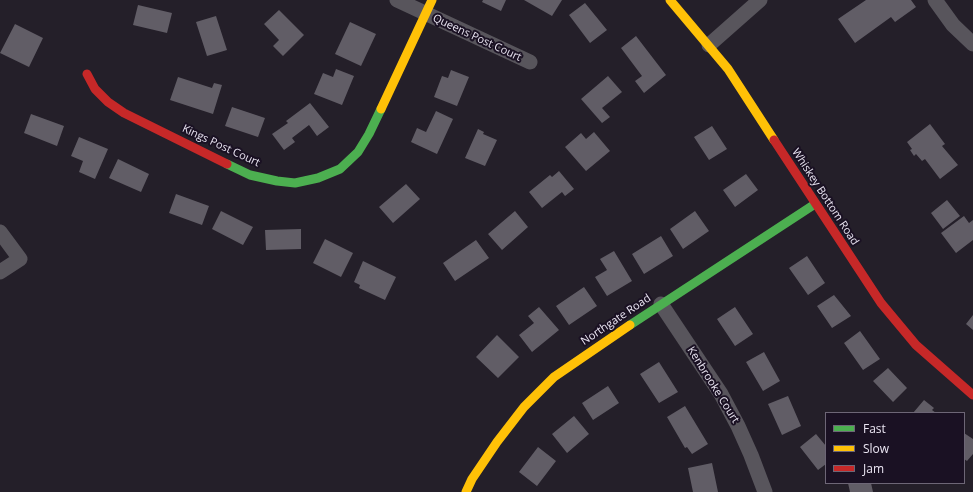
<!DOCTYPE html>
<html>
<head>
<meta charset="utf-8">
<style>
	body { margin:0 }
	#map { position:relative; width:973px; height:492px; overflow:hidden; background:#241f29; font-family:"Open Sans",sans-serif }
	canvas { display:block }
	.legend { position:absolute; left:825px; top:412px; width:140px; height:72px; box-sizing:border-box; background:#1a1123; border:1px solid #6d6676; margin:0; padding:5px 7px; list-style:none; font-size:12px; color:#eae5f2 }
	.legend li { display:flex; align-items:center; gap:8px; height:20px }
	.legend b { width:20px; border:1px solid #6d6676 }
</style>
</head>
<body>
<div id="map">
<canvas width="973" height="492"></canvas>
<ul class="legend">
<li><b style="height:5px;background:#4caf50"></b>Fast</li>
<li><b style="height:5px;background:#ffc107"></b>Slow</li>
<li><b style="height:5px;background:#c62828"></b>Jam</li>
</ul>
</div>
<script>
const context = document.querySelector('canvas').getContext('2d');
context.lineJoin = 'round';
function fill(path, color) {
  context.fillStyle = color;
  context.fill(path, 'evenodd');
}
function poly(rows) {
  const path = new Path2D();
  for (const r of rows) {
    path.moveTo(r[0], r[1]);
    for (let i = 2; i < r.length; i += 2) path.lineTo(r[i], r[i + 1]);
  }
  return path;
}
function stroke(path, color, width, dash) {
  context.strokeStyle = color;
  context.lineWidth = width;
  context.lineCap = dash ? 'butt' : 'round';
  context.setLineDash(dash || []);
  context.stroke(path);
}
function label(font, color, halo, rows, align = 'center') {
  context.font = font + ' "Open Sans",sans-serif';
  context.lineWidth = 4;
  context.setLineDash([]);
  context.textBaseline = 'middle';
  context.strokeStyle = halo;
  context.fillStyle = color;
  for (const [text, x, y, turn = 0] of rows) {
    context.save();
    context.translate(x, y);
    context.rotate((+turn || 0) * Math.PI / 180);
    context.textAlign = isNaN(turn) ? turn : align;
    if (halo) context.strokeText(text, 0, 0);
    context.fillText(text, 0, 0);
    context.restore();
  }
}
fill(poly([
	[483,0,506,0,501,11,482,2],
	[524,0,562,0,552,16],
	[866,0,911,0,916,7,895,22,891,17,855,43,838,19],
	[585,3,607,30,590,43,569,15],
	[138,5,172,13,167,33,133,25],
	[279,10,304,35,283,56,273,46,279,40,264,24],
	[216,16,227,50,207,56,196,22],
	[350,22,376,34,361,66,335,54],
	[15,24,43,38,29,67,0,53],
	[636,36,666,75,644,93,635,81,642,76,621,48],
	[336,69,354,76,342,105,314,94,323,73,333,77],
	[451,70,469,77,457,106,434,97,442,76,448,78],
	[608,76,622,92,602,108,610,117,602,123,581,99],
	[178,77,212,88,214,83,222,85,213,114,170,100],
	[310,103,329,127,317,136,309,125,292,138,295,142,284,150,272,134,288,123,286,121],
	[232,107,265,118,258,137,225,126],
	[436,111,453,119,437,154,411,142,417,128,426,132],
	[31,114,64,126,57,146,24,133],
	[930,124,945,144,942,146,958,165,940,179,925,159,922,161,916,154,914,156,910,150,912,149,907,142],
	[712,126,727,149,709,160,694,137],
	[478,129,484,132,483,134,497,140,485,166,465,158],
	[594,132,610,151,586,171,565,147,581,133,586,139],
	[79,137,108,149,95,179,79,172,83,161,71,156],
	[118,159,149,174,141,192,109,178],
	[559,171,574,189,565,196,562,192,542,208,529,192,550,175,552,177],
	[746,174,758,190,735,207,723,190],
	[406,184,420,199,393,223,379,207],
	[176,194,209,206,202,225,169,213],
	[947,200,960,216,943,229,931,213],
	[221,211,253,227,243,245,212,229],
	[515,211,528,227,502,250,488,234],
	[695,211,709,231,683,249,670,229],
	[964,216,969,223,973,220,973,240,956,253,941,233],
	[301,229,301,249,266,250,265,230],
	[661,236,673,256,644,274,632,254],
	[325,239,353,253,341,277,313,263],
	[476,240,489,258,455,281,443,263],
	[614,251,632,281,607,296,595,277,607,270,600,259],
	[807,256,825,283,808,295,789,268],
	[363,261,396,277,385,300,359,288,360,285,354,282],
	[584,287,597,306,569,325,556,306],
	[834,295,851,316,832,328,817,306],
	[539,307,559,330,532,352,519,335,534,323,528,316],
	[735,307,753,334,735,346,717,319],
	[973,315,973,330,966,324],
	[860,331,880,359,863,370,844,343],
	[497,335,519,357,498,378,476,357],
	[764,352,780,381,763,391,746,362],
	[659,362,678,392,659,403,640,374],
	[888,368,907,388,893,402,873,381],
	[608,386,619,403,593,420,582,403],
	[788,396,801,426,782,435,768,404],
	[924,400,934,408,932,410,936,413,913,413],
	[685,406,708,444,692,454,687,447,685,448,667,417],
	[574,416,589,434,567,453,552,434],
	[964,433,973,439,973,454,967,461,964,459],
	[816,434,826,446,826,464,818,470,800,447],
	[538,447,556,461,537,486,519,472],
	[712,463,718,492,693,492,688,468],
	[848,483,871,483,873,492,850,492]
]), '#615d66');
stroke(poly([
	[397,0,530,62],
	[935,0,953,25,973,44],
	[709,45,760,0],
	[0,232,20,259,0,272],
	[661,304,721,394,738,426,751,455,765,492]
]), '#58555c', 15);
stroke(poly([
	[227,164,250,175,277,181,295,183,318,178,340,169,358,152,369,134,381,109],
	[630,325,815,204]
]), '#4caf50', 9);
stroke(poly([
	[670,0,728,69,774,140],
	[381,109,432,0],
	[466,492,472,479,497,442,524,407,554,377,630,325]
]), '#ffc107', 9);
stroke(poly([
	[87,74,95,89,108,102,124,113,227,164],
	[774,140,881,303,916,345,973,395]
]), '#c62828', 9);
label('11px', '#eae5f2', '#1a1123', [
	["Queens Post Court",477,38,25],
	["Kings Post Court",221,146,25],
	["Whiskey Bottom Road",825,197,57],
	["Northgate Road",616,320,-34],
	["Kenbrooke Court",713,385,58]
]);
</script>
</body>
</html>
